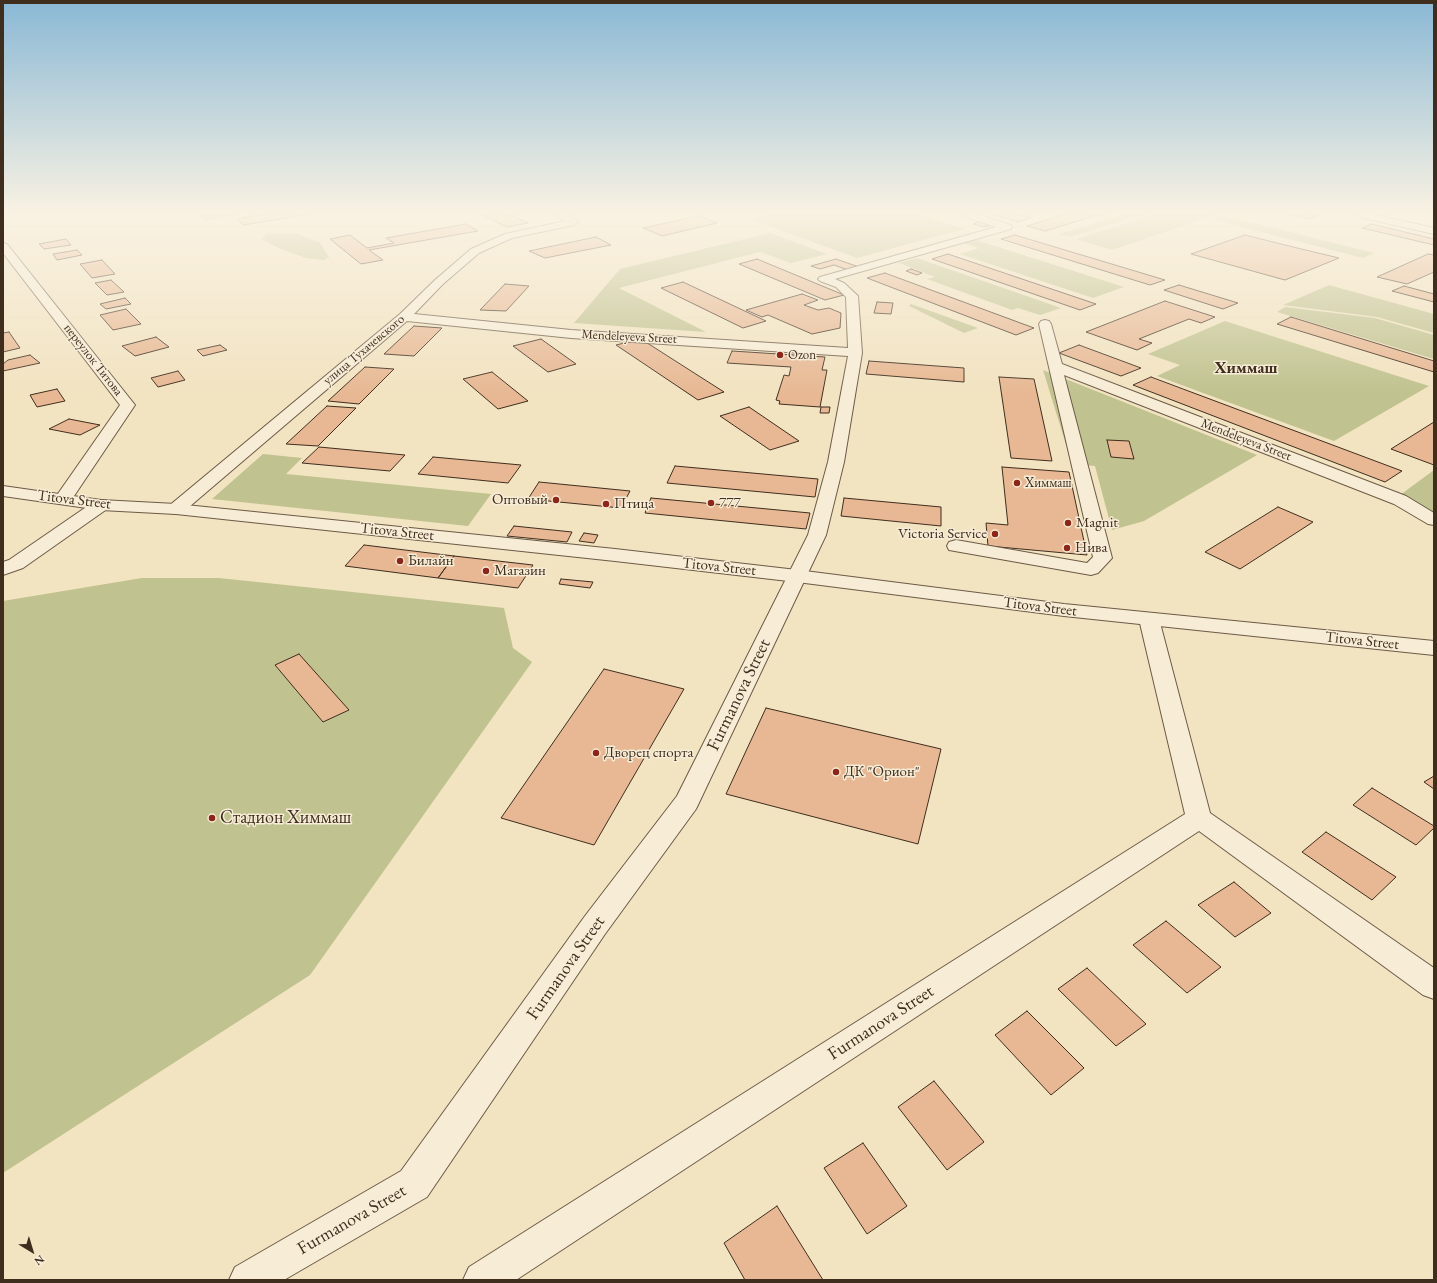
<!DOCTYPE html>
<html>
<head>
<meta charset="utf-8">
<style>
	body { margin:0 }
	#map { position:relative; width:1437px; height:1283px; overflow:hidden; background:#f2e3c1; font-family:"EB Garamond",serif }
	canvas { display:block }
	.frame { position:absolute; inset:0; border:4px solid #3f2d1e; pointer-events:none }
	.north { position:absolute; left:12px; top:1231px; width:40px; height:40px; -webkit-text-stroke:3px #f7edd7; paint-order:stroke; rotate:142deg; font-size:11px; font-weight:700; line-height:16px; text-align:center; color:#3f2d1e }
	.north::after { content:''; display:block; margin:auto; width:14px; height:18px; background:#3f2d1e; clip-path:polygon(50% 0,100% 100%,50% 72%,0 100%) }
</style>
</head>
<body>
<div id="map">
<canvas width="1437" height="1283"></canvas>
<div class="frame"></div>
<div class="north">N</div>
</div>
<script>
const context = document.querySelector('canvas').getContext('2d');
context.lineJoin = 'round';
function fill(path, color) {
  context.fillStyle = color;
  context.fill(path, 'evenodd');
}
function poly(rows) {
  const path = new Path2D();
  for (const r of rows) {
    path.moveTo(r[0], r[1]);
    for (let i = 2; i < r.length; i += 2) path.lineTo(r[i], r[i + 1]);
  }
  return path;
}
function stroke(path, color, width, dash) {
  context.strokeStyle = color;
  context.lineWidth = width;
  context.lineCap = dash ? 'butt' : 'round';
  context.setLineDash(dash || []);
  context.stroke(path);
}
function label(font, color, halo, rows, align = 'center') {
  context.font = font + ' "EB Garamond",serif';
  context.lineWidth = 3;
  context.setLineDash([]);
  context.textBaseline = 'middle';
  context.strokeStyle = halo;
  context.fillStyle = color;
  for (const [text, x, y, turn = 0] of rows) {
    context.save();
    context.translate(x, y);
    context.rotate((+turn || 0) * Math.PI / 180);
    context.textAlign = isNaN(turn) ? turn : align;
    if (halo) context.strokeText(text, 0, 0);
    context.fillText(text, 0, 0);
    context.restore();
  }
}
fill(poly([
	[197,214,246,214,206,221],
	[772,214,918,214,964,229,857,258,750,219],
	[1125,214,1146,214,1070,237,1059,234],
	[1156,214,1218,214,1112,250,1076,239],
	[1222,215,1374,253,1363,258,1210,219],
	[295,233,320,243,329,257,324,260,306,258,281,249,261,239,267,234],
	[770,233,827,254,791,263,760,252,619,288,706,332,574,323,620,269],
	[973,239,1124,287,1093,298,960,254,979,248,960,242],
	[917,258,1061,308,1040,315,1018,308,1012,310,927,279,935,277,899,263],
	[1329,285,1434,314,1434,333,1377,317,1283,305],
	[911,304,978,328,964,333,909,306],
	[1285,307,1375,318,1434,335,1434,359,1277,312],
	[1225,321,1429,386,1334,441,1157,376,1180,365,1148,354],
	[1043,370,1257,455,1144,521,1112,530,1095,466,1072,464],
	[263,454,302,458,286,474,491,494,468,526,212,499],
	[1434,470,1434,521,1396,498],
	[142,578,219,578,504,608,513,648,532,662,310,975,3,1173,3,601]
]), '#c0c28f');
const building = poly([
	[310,214,243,225,237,219,265,214,310,214],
	[480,214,509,214,528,223,507,227,480,214],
	[992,214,1018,214,1031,218,1018,222,992,214],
	[1066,214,1101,214,1045,231,1027,226,1066,214],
	[1289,214,1316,214,1319,215,1308,219,1289,214],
	[699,216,717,223,662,236,643,228,699,216],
	[982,221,993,225,984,227,973,224,982,221],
	[466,224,478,231,369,250,383,260,361,264,330,239,350,235,367,248,394,243,386,238,466,224],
	[1372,224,1434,239,1434,245,1362,228,1372,224],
	[1015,235,1165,280,1150,285,1001,239,1015,235],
	[1245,235,1293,247,1339,258,1285,280,1191,254,1245,235],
	[596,237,611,245,545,258,529,251,596,237],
	[66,239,71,245,44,249,39,244,66,239],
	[77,250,82,255,57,260,53,254,77,250],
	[948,254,1096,304,1080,310,932,259,948,254],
	[1428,254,1434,255,1434,272,1407,284,1377,277,1428,254],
	[757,259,844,295,825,300,739,264,757,259],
	[836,259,859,267,848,270,834,265,820,269,811,266,836,259],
	[102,260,115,274,92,278,80,264,102,260],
	[911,269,922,273,917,275,906,271,911,269],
	[885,273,1034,328,1016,335,867,278,885,273],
	[111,280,124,292,107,295,95,283,111,280],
	[683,282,766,321,743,328,661,288,683,282],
	[505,284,529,286,506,311,480,310,505,284],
	[1179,285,1238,303,1223,309,1164,290,1179,285],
	[1404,286,1434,294,1434,302,1392,291,1404,286],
	[802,294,818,300,804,305,818,310,829,308,841,313,840,328,812,334,768,315,762,317,746,310,802,294],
	[125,298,131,304,106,309,100,304,125,298],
	[1165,301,1215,317,1201,323,1189,319,1139,339,1152,343,1137,350,1086,332,1165,301],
	[877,302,893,303,891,314,874,313,877,302],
	[126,309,141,324,113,330,100,315,126,309],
	[1291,317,1434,361,1434,372,1277,324,1291,317],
	[414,326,442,328,414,356,384,354,414,326],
	[9,332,20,348,3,352,3,333,9,332],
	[156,337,169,347,135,356,122,346,156,337],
	[541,339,576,364,548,372,513,346,541,339],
	[641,339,724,392,698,400,616,345,641,339],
	[220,345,227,350,203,356,197,350,220,345],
	[1079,345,1141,368,1121,376,1059,353,1079,345],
	[732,351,825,357,822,370,827,370,820,407,779,404,780,401,776,400,784,375,789,376,791,367,727,363,732,351],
	[30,355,40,363,3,371,3,364,8,360,30,355],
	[869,361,964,368,964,382,866,374,869,361],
	[365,367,394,369,359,404,328,401,365,367],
	[178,371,185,380,158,387,151,378,178,371],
	[492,372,528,401,498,409,463,379,492,372],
	[999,377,1034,379,1052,461,1011,458,999,377],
	[1151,377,1402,471,1385,482,1133,385,1151,377],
	[57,389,65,401,37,407,30,395,57,389],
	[327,406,356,408,318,446,286,444,327,406],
	[749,407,799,441,770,450,720,416,749,407],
	[821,407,830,407,829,413,820,413,821,407],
	[69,419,100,425,80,435,49,429,69,419],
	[1434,422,1434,465,1391,449,1434,422],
	[1107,440,1129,441,1134,459,1111,457,1107,440],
	[319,447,405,455,390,471,302,463,319,447],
	[433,457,521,465,508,483,418,474,433,457],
	[675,466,818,479,815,497,667,483,675,466],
	[1002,467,1069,472,1087,555,988,546,986,523,1008,525,1002,467],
	[539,482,630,491,621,508,528,499,539,482],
	[651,498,810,513,806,529,645,513,651,498],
	[844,498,941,507,941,526,841,516,844,498],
	[1278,507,1313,522,1240,569,1205,552,1278,507],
	[514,526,572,532,567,542,507,536,514,526],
	[584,533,598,535,594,543,579,541,584,533],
	[364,545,454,556,438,578,345,566,364,545],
	[454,556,533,565,518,588,438,578,454,556],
	[561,579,593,582,590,588,559,584,561,579],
	[299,654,349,710,323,722,275,665,299,654],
	[604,669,684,689,594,845,501,818,604,669],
	[766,708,941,749,918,844,726,794,766,708],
	[1434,776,1434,789,1424,782,1434,776],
	[1372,788,1434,826,1434,828,1416,845,1353,805,1372,788],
	[1326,832,1396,877,1372,900,1302,852,1326,832],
	[1234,882,1271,913,1235,937,1198,905,1234,882],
	[1166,921,1221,967,1187,993,1133,945,1166,921],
	[1087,968,1146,1024,1116,1046,1058,989,1087,968],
	[1027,1011,1084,1068,1051,1095,995,1035,1027,1011],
	[934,1081,984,1142,947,1170,898,1107,934,1081],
	[863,1143,907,1206,867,1234,824,1168,863,1143],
	[777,1206,823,1280,745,1280,724,1243,777,1206]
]);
fill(building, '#e7b893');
stroke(building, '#3f2d1e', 1);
const minor = poly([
	[553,214,566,214,579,222,574,225,512,238,479,253,443,284,414,314,571,330,848,348,846,297,836,287,820,281,818,279,820,277,996,227,963,216,961,214,977,214,1011,225,1012,227,1011,229,835,279,844,283,858,296,862,353,844,462,826,535,696,809,605,934,427,1197,284,1280,229,1280,235,1267,401,1171,585,916,677,796,808,535,828,462,848,356,571,338,407,321,182,513,176,514,170,513,167,509,170,505,400,314,435,280,471,249,505,234,565,221,553,214],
	[1354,214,1373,214,1434,228,1434,234,1359,217,1354,214],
	[3,243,7,244,135,405,70,502,64,503,58,502,55,498,120,405,3,253,3,243],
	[1045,320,1049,321,1051,324,1062,364,1406,496,1434,513,1434,525,1428,524,1394,504,1064,375,1112,558,1098,573,1091,575,949,550,947,546,949,542,956,540,1087,563,1093,557,1039,324,1041,321,1045,320],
	[101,500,107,501,110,505,107,509,23,568,3,575,3,562,9,560,95,501,101,500],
	[1149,613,1156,615,1159,619,1210,813,1434,968,1434,999,1423,995,1199,831,516,1280,463,1280,469,1267,1185,814,1139,619,1142,615,1149,613]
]);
const tertiary = poly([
	[3,486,101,500,176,504,615,549,797,570,1064,604,1434,641,1434,655,1064,616,797,582,615,561,176,514,101,510,3,496,3,486]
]);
stroke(minor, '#6c5a47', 2);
stroke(tertiary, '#6c5a47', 2);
fill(minor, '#f7edd7');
fill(tertiary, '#f7edd7');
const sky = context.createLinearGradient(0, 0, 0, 394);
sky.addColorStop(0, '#89b8d5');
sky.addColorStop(0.54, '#f9f2e3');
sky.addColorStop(1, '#f9f2e300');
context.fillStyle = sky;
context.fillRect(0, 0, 1437, 394);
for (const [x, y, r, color] of [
	[780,355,4,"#8f2418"],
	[1017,483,4,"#8f2418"],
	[556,500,4,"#8f2418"],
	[711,503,4,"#8f2418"],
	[606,504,4,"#8f2418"],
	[1068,523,4,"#8f2418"],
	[995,534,4,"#8f2418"],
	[1067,548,4,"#8f2418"],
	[400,561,4,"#8f2418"],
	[486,571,4,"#8f2418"],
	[596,753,4,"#8f2418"],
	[836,772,4,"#8f2418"],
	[212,818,4,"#8f2418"]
]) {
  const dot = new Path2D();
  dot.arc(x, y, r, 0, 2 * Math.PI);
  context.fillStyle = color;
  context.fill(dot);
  stroke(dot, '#f7edd7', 1.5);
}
label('13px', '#3f2d1e', '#f7edd7', [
	["Mendeleyeva Street",629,337,3],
	["улица Тухачевского",364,350,-40],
	["переулок Титова",93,360,52],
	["Mendeleyeva Street",1246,440,21]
]);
label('13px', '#3f2d1e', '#f7edd7', [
	["Ozon",788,355],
	["Химмаш",1025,483]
], 'left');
label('15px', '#3f2d1e', '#f7edd7', [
	["Titova Street",74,500,7],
	["Titova Street",397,532,6],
	["Titova Street",719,567,6],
	["Titova Street",1040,607,7],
	["Titova Street",1362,641,6]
]);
label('15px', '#3f2d1e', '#f7edd7', [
	["Оптовый",548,500,"right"],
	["777",719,503],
	["Птица",614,504],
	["Magnit",1076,523],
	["Victoria Service",987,534,"right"],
	["Нива",1075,548],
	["Билайн",408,561],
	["Магазин",494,571],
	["Дворец спорта",604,753],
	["ДК \"Орион\"",844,772]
], 'left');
label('bold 16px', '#3f2d1e', '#f7edd7', [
	["Химмаш",1246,369]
]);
label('18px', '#3f2d1e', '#f7edd7', [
	["Furmanova Street",739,695,-64],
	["Furmanova Street",566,968,-55],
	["Furmanova Street",881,1023,-33],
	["Furmanova Street",352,1220,-30]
]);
label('18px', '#3f2d1e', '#f7edd7', [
	["Стадион Химмаш",220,818]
], 'left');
</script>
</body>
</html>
